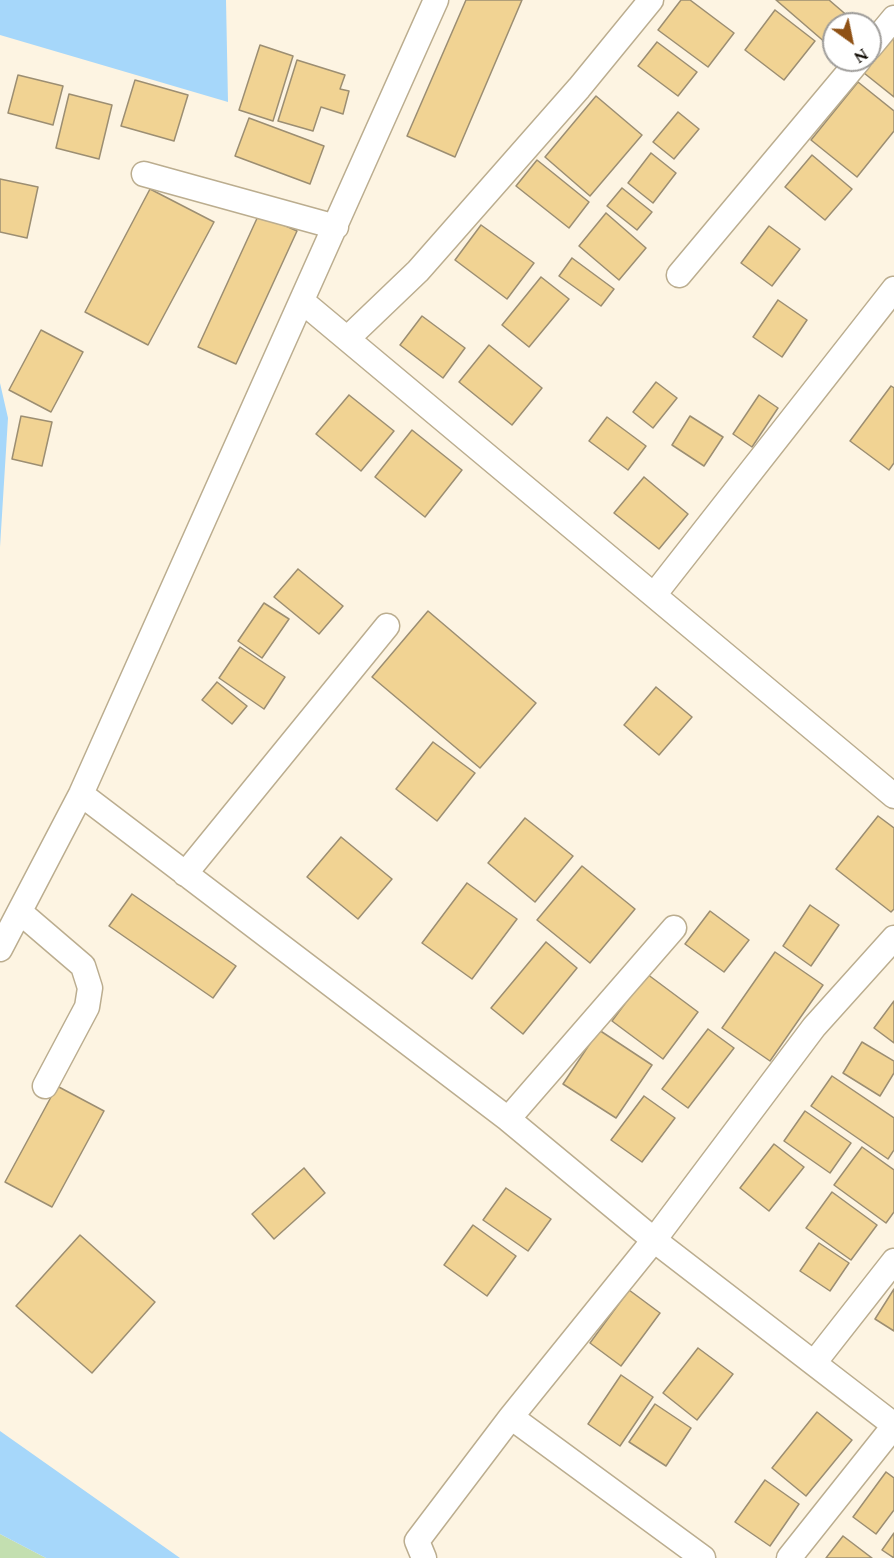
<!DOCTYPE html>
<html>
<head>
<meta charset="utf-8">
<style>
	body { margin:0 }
	#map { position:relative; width:894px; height:1558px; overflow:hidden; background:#fdf4e2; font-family:Spectral,serif }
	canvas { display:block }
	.north { position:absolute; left:822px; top:12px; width:60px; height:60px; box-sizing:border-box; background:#fff; border:2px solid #9f9d9a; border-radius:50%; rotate:147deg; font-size:16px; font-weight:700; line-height:24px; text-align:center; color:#0f0a03 }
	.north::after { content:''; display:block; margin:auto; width:21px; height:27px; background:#8f5115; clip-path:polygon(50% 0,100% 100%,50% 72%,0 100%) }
</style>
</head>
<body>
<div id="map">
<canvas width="894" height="1558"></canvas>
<div class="north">N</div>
</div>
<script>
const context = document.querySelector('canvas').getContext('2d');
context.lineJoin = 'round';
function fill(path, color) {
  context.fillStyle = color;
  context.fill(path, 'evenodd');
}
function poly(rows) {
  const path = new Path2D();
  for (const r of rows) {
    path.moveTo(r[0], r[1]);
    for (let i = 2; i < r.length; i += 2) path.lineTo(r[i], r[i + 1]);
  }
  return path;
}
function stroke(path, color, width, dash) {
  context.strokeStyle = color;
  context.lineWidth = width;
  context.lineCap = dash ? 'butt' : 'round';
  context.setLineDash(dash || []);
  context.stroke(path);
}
fill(poly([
	[0,1534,46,1558,0,1558]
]), '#c3dfb0');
fill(poly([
	[0,0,226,0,228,102,0,35],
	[0,383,8,418,0,547],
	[0,1431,180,1558,46,1558,0,1534]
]), '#a6d7fa');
const building = poly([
	[466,0,522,0,455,157,407,136,466,0],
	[681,0,690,0,734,33,708,67,658,30,681,0],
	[776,0,829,0,850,18,844,24,834,24,834,36,827,44,776,0],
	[775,10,815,41,784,80,745,50,775,10],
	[894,35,894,97,864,73,894,35],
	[657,42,697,72,678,96,638,66,657,42],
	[260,45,293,56,273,121,239,110,260,45],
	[297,60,345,75,340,89,349,91,343,114,321,107,313,131,278,121,297,60],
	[18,75,63,86,53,125,8,113,18,75],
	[135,80,188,95,174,141,121,126,135,80],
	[858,82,894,111,894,131,857,177,811,140,858,82],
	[69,94,112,105,99,159,56,148,69,94],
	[596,96,642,135,590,196,545,157,596,96],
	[678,112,699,129,674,159,653,142,678,112],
	[249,118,324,146,310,184,235,156,249,118],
	[651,153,676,173,653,203,628,183,651,153],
	[812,155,852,189,825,220,785,187,812,155],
	[537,160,589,202,569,228,516,186,537,160],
	[0,179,38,187,27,238,0,232,0,179],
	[622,188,652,212,637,230,607,206,622,188],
	[150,189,214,222,148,345,85,312,150,189],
	[606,213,646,248,619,280,579,246,606,213],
	[259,214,297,231,236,364,198,347,259,214],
	[481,225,534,263,507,299,455,260,481,225],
	[769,226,800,249,772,286,741,263,769,226],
	[572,258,614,289,601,306,559,276,572,258],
	[541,277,569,299,529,347,502,325,541,277],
	[778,300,807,320,782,357,753,337,778,300],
	[422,316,465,348,443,378,400,345,422,316],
	[41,330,83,352,51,412,9,390,41,330],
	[489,345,542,388,512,425,459,382,489,345],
	[656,382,677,398,653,428,633,412,656,382],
	[891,386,894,388,894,463,889,470,850,441,891,386],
	[349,395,394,431,361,471,316,434,349,395],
	[759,395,778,408,752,447,733,434,759,395],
	[21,416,52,422,42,466,12,459,21,416],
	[690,416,723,437,704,466,672,445,690,416],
	[607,417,646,446,628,470,589,441,607,417],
	[412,430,462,470,425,517,375,477,412,430],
	[644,477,688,514,659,549,614,513,644,477],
	[298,569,343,606,319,634,274,597,298,569],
	[264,603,289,619,262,658,238,641,264,603],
	[428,611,536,703,480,768,372,677,428,611],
	[240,647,285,677,264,709,219,678,240,647],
	[217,682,247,706,232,724,202,700,217,682],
	[656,687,692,717,659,755,624,725,656,687],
	[433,742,475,773,437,821,396,789,433,742],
	[878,816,894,828,894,909,891,912,836,869,878,816],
	[525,818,573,856,535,902,488,863,525,818],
	[341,837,392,879,358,919,307,877,341,837],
	[582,866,635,909,590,963,537,920,582,866],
	[467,883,517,919,472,979,422,943,467,883],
	[132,894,236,966,213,998,109,926,132,894],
	[810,905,839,925,811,966,783,946,810,905],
	[710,911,749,940,724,972,685,944,710,911],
	[546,942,577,968,523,1034,491,1008,546,942],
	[775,952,823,985,770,1061,722,1028,775,952],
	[647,974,698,1012,663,1059,612,1021,647,974],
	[894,1001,894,1043,874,1028,894,1001],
	[708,1029,734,1048,688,1108,662,1089,708,1029],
	[599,1030,652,1065,616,1118,563,1084,599,1030],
	[862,1042,894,1061,894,1073,880,1096,843,1073,862,1042],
	[832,1076,894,1118,894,1150,888,1159,811,1106,832,1076],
	[57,1086,104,1111,52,1207,5,1182,57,1086],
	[644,1096,675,1118,642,1162,611,1140,644,1096],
	[805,1111,851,1143,830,1173,784,1141,805,1111],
	[774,1144,804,1167,769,1211,740,1188,774,1144],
	[862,1147,894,1170,894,1212,886,1223,834,1185,862,1147],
	[304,1168,325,1193,274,1239,252,1214,304,1168],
	[506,1188,551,1219,528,1251,483,1220,506,1188],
	[832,1192,877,1225,851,1260,806,1228,832,1192],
	[473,1225,516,1256,487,1296,444,1265,473,1225],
	[80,1235,155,1302,92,1373,16,1306,80,1235],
	[819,1243,849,1263,830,1291,800,1271,819,1243],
	[894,1289,894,1331,875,1319,894,1289],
	[629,1290,660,1313,621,1366,590,1343,629,1290],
	[698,1348,733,1374,697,1420,663,1393,698,1348],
	[621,1375,653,1397,620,1446,588,1424,621,1375],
	[655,1404,691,1428,666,1466,629,1442,655,1404],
	[817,1412,852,1440,806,1496,772,1468,817,1412],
	[886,1472,894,1478,894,1510,876,1534,853,1517,886,1472],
	[765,1480,799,1504,770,1546,735,1522,765,1480],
	[894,1533,894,1558,882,1550,894,1533],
	[843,1536,872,1558,826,1558,843,1536]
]);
fill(building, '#f1d393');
stroke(building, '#9c8e72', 1.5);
const minor = poly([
	[870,47,894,18],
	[144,174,336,227],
	[679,275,859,60],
	[303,302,894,796],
	[348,338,418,271,579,88,651,0],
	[654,595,894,289],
	[81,794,508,1119,654,1240,894,1425],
	[185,874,387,626],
	[20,912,83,966,90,988,87,1007,45,1086],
	[0,949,81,794,436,0],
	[508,1119,674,928],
	[814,1363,894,1261],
	[511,1417,703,1558],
	[424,1558,417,1541,511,1417,654,1240,814,1027,894,938],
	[789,1558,894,1426]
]);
stroke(minor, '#bbad8f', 27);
stroke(minor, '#fff', 24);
</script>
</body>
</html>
